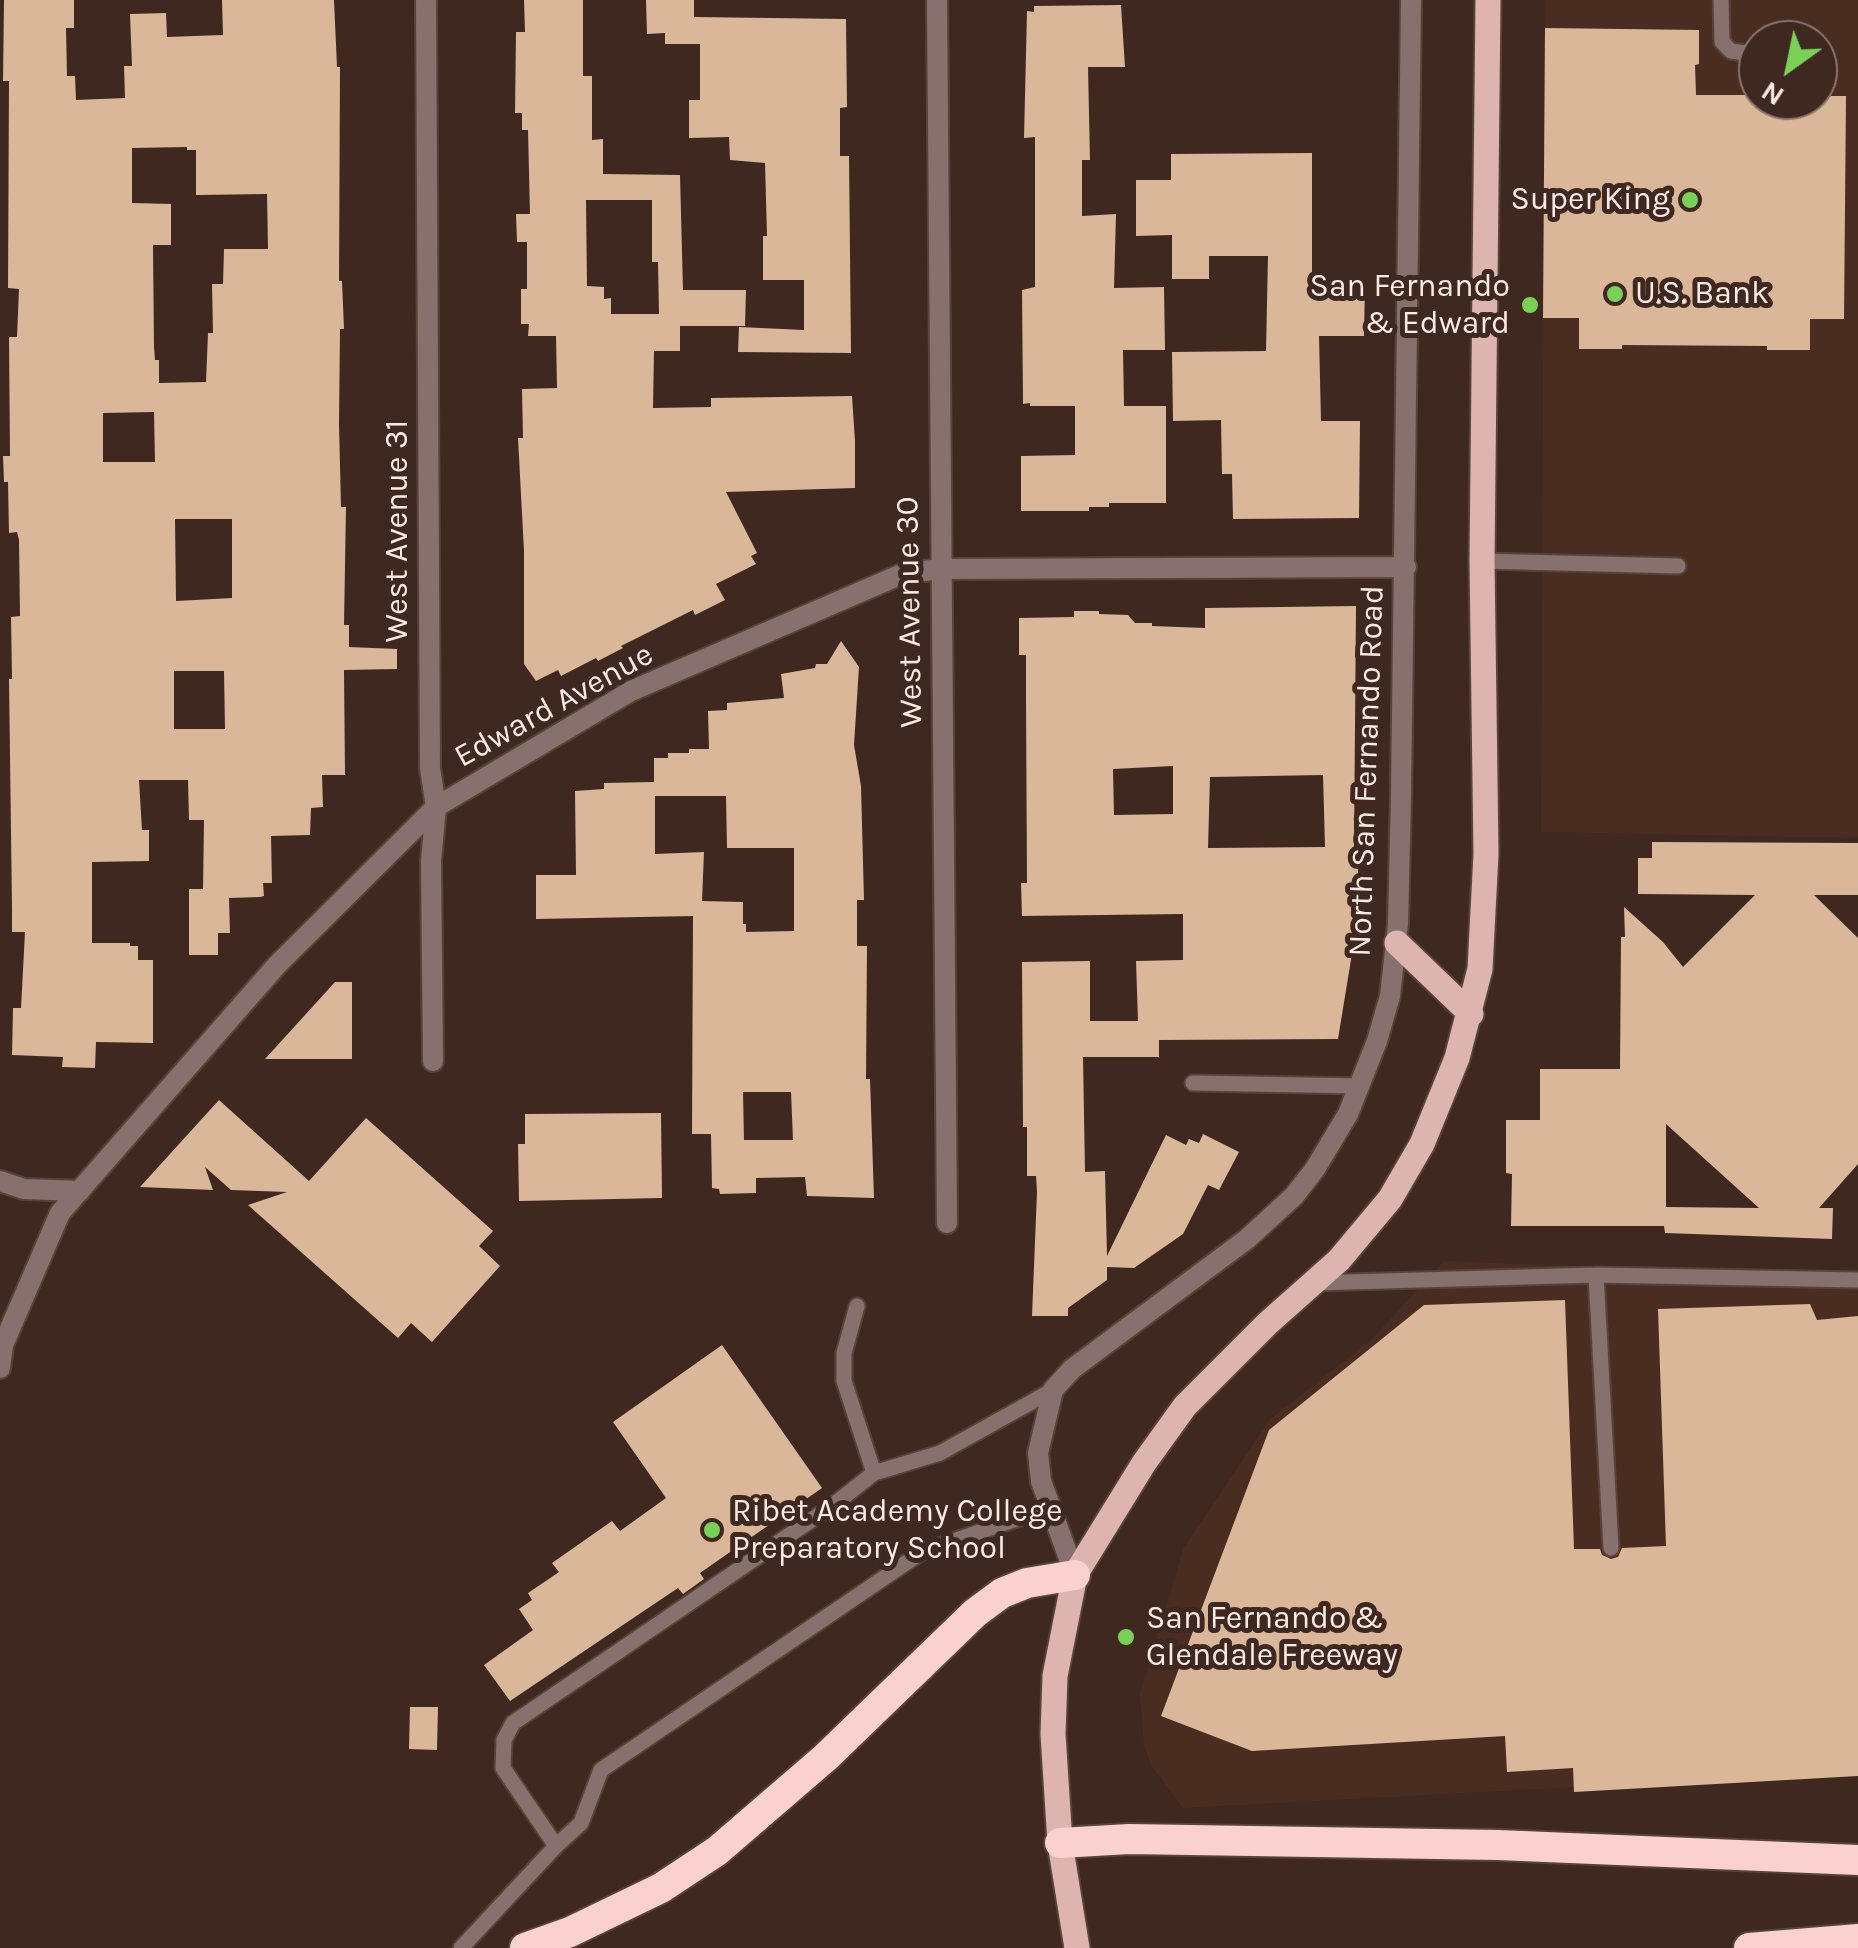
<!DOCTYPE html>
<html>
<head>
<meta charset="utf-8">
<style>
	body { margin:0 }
	#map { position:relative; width:1858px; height:1948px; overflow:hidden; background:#3e281f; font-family:Karla,sans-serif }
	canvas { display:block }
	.north { position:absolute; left:1738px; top:20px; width:100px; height:100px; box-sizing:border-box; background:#3e281f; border:2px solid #8a766e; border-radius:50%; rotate:213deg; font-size:28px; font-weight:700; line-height:40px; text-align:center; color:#fbebe5 }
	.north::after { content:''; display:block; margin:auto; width:35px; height:45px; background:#7ad157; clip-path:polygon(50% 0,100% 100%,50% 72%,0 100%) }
</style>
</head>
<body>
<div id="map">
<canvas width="1858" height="1948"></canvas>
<div class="north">N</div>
</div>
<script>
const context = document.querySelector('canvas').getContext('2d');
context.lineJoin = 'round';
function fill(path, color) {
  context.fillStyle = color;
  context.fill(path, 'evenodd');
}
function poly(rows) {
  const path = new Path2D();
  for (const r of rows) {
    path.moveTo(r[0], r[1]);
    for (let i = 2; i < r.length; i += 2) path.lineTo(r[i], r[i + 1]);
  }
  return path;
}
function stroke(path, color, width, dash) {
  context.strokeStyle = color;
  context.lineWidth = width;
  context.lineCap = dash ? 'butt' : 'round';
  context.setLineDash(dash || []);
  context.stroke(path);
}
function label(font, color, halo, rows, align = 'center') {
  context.font = font + ' Karla,sans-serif';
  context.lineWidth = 10;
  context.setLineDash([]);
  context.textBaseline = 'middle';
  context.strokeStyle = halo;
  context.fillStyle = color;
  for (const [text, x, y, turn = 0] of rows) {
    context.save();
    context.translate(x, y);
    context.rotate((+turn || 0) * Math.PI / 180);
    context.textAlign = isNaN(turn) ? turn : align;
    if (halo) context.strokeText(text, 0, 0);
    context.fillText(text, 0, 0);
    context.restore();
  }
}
fill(poly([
	[1545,0,1858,0,1858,838,1541,832],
	[1758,40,1818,40,1818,100,1758,100],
	[1444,1261,1858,1277,1858,1772,1183,1808,1151,1765,1144,1745,1140,1694,1184,1547,1269,1420,1371,1340]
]), '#4a2d21');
fill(poly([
	[4,0,74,0,74,28,66,28,67,76,75,76,76,100,125,98,124,66,132,66,130,14,166,13,167,37,223,35,222,0,334,0,337,67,340,67,339,281,342,281,344,329,340,329,339,424,341,507,346,507,344,625,349,625,349,647,397,649,397,669,344,670,345,775,322,775,323,807,311,808,310,835,271,836,272,883,263,883,264,896,260,897,229,898,230,933,218,933,218,955,189,955,189,889,203,889,204,820,189,820,188,780,139,780,142,830,149,830,149,861,92,862,92,943,130,943,130,946,138,946,138,960,153,960,153,1043,96,1042,95,1068,62,1067,63,1057,12,1055,13,1008,21,1008,25,932,12,932,12,908,9,679,12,679,11,617,20,616,19,540,17,532,9,533,8,482,4,482,3,456,10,456,9,337,17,337,19,289,8,288,9,81,3,81],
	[187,147,187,150,196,150,196,195,267,194,268,249,224,249,223,284,212,284,213,333,208,333,206,382,159,383,159,360,155,360,154,347,153,245,171,245,171,204,132,203,132,148],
	[154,412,155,462,103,462,103,413],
	[175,519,232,519,232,598,176,601],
	[174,671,224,671,225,729,174,729],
	[524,0,583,0,583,76,592,76,592,140,603,139,603,174,680,175,683,290,746,290,745,326,680,326,680,351,654,351,653,408,711,407,711,398,852,396,855,441,855,488,726,492,757,553,751,556,756,564,716,584,725,600,695,615,693,610,621,646,623,648,598,661,596,658,561,676,558,670,536,681,524,664,524,551,518,438,523,438,522,389,557,388,556,336,528,336,529,324,521,324,521,289,527,289,527,242,517,242,516,214,530,214,528,130,522,130,522,113,515,113,516,32,525,32],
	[586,200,652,200,652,262,658,262,659,314,611,314,611,298,604,299,604,287,587,286],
	[646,0,694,0,694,17,846,19,847,107,840,108,840,156,849,156,851,353,738,352,739,327,804,330,804,280,763,280,763,236,767,236,765,163,730,160,729,137,689,138,689,100,700,100,700,44,665,44,665,33,647,34],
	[1121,5,1125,67,1088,67,1090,160,1082,160,1082,216,1116,214,1114,288,1164,287,1165,350,1123,350,1124,406,1166,406,1166,503,1109,503,1109,507,1089,507,1089,511,1021,511,1021,456,1075,455,1075,406,1030,406,1030,403,1023,404,1022,290,1035,287,1035,137,1024,138,1027,11,1034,12,1034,6],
	[1545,28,1699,30,1699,64,1695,65,1696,95,1758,95,1758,100,1818,100,1818,96,1846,96,1844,319,1810,319,1810,350,1767,350,1767,346,1622,345,1622,349,1579,349,1579,318,1543,318],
	[1312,153,1312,281,1365,282,1364,336,1319,336,1321,421,1360,421,1359,518,1233,519,1232,474,1222,474,1221,420,1173,421,1172,352,1266,351,1268,256,1209,256,1209,279,1172,279,1172,235,1136,236,1136,180,1171,180,1171,154],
	[1356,606,1354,846,1358,846,1358,917,1338,1039,1159,1040,1159,1057,1083,1057,1085,1172,1105,1171,1107,1256,1166,1135,1186,1145,1189,1139,1199,1143,1203,1134,1239,1152,1219,1190,1208,1185,1183,1234,1134,1268,1107,1267,1107,1280,1068,1308,1068,1316,1032,1316,1037,1192,1036,1176,1027,1176,1027,1127,1023,1127,1022,962,1090,961,1090,1021,1138,1021,1136,961,1183,960,1183,914,1022,916,1021,883,1027,883,1026,701,1026,655,1019,655,1019,618,1074,617,1074,611,1099,611,1099,614,1128,615,1135,623,1152,623,1152,626,1205,628,1205,608],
	[1173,766,1173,814,1114,815,1113,769],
	[1323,775,1325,847,1208,848,1210,777],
	[841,641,859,667,854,745,861,786,864,900,857,900,857,946,867,946,866,1079,870,1079,874,1198,807,1196,805,1177,756,1178,756,1193,720,1194,719,1189,712,1188,711,1134,692,1134,693,916,536,919,536,875,576,875,575,791,604,789,604,783,654,782,654,758,668,758,668,753,689,753,689,749,709,749,708,711,727,710,727,703,784,698,781,674,815,668,816,664,827,664],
	[655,796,726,796,727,848,794,848,794,931,746,932,746,924,743,924,743,902,702,901,704,852,655,854],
	[743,1092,791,1092,793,1140,744,1140],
	[1652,842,1858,843,1858,895,1814,895,1858,938,1858,1164,1819,1208,1833,1208,1832,1239,1665,1233,1664,1226,1511,1226,1512,1174,1506,1173,1506,1120,1540,1120,1540,1069,1620,1069,1621,937,1625,937,1624,907,1663,942,1683,967,1755,895,1638,894,1638,858,1652,858],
	[1666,1124,1759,1208,1666,1207],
	[335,982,352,982,352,1059,265,1059],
	[219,1100,309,1181,366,1118,493,1231,479,1246,500,1266,432,1342,411,1323,398,1338,248,1205,287,1192,231,1190,205,1167,213,1190,140,1187],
	[661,1113,662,1198,519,1201,518,1144,525,1144,525,1114],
	[1565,1300,1574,1549,1600,1549,1602,1555,1611,1559,1618,1557,1622,1548,1666,1546,1658,1309,1810,1304,1817,1320,1858,1316,1858,1776,1574,1792,1573,1768,1507,1772,1505,1736,1252,1751,1161,1716,1269,1430,1424,1305],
	[722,1345,822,1488,700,1573,704,1579,683,1594,678,1588,510,1701,484,1665,533,1630,519,1609,532,1600,528,1593,559,1572,552,1563,612,1521,620,1531,666,1498,613,1422],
	[410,1707,438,1707,437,1750,409,1749]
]), '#dbb799');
const lane = poly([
	[1721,0,1722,42,1731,51,1758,55],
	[1482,561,1678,566],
	[1193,1083,1361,1086],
	[1596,1275,1611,1548],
	[1313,1283,1596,1275,1858,1280],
	[857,1306,844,1353,844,1381,874,1473],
	[556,1846,503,1768,504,1740,513,1723,832,1506,874,1473,940,1453,1053,1390],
	[461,1948,556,1846,581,1823,601,1770,922,1552,1048,1508]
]);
const street = poly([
	[426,0,430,768,436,807,431,861,433,1061],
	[937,0,947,1223],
	[0,1181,24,1189,80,1191],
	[0,1368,3,1345,60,1213,277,965,436,807,631,691,902,574,939,569,1406,567],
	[1075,1575,1041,1481,1038,1453,1053,1390,1072,1369,1247,1239,1294,1196,1315,1169,1348,1114,1377,1041,1390,996,1398,924,1401,795,1411,0]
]);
const primary = poly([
	[1397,943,1471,1014],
	[1077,1948,1060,1843,1053,1734,1055,1676,1075,1575,1144,1463,1185,1406,1268,1323,1339,1260,1390,1199,1422,1144,1457,1058,1480,969,1486,854,1482,561,1488,0]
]);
const highway = poly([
	[1060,1843,1129,1839,1498,1845,1858,1860],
	[525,1948,570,1932,661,1888,717,1851,826,1757,975,1613,1002,1593,1027,1583,1075,1575],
	[1749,1948,1858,1939]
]);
stroke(lane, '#58433b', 19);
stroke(street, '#58433b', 24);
stroke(primary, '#58433b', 29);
stroke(highway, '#58433b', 34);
stroke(lane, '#86716f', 15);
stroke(street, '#86716f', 20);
stroke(primary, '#deb4b1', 25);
stroke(highway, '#fad1ce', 30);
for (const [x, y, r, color] of [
	[1690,200,10,"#7ad157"],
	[1615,294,10,"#7ad157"],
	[1530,305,10,"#7ad157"],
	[712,1530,10,"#7ad157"],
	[1126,1637,10,"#7ad157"]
]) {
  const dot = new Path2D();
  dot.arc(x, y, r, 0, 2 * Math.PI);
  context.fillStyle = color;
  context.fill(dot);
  stroke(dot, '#3e281f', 4);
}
label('32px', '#fbebe5', '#3e281f', [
	["Super King",1670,200,"right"],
	["San Fernando",1510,287,"right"],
	["& Edward",1510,324,"right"],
	["U.S. Bank",1635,294],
	["Ribet Academy College",732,1512],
	["Preparatory School",732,1549],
	["San Fernando &",1146,1619],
	["Glendale Freeway",1146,1656]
], 'left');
label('32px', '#fbebe5', '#3e281f', [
	["West Avenue 31",398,531,-90],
	["West Avenue 30",910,612,-91],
	["Edward Avenue",554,706,-29],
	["North San Fernando Road",1367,771,-88]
]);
</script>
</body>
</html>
